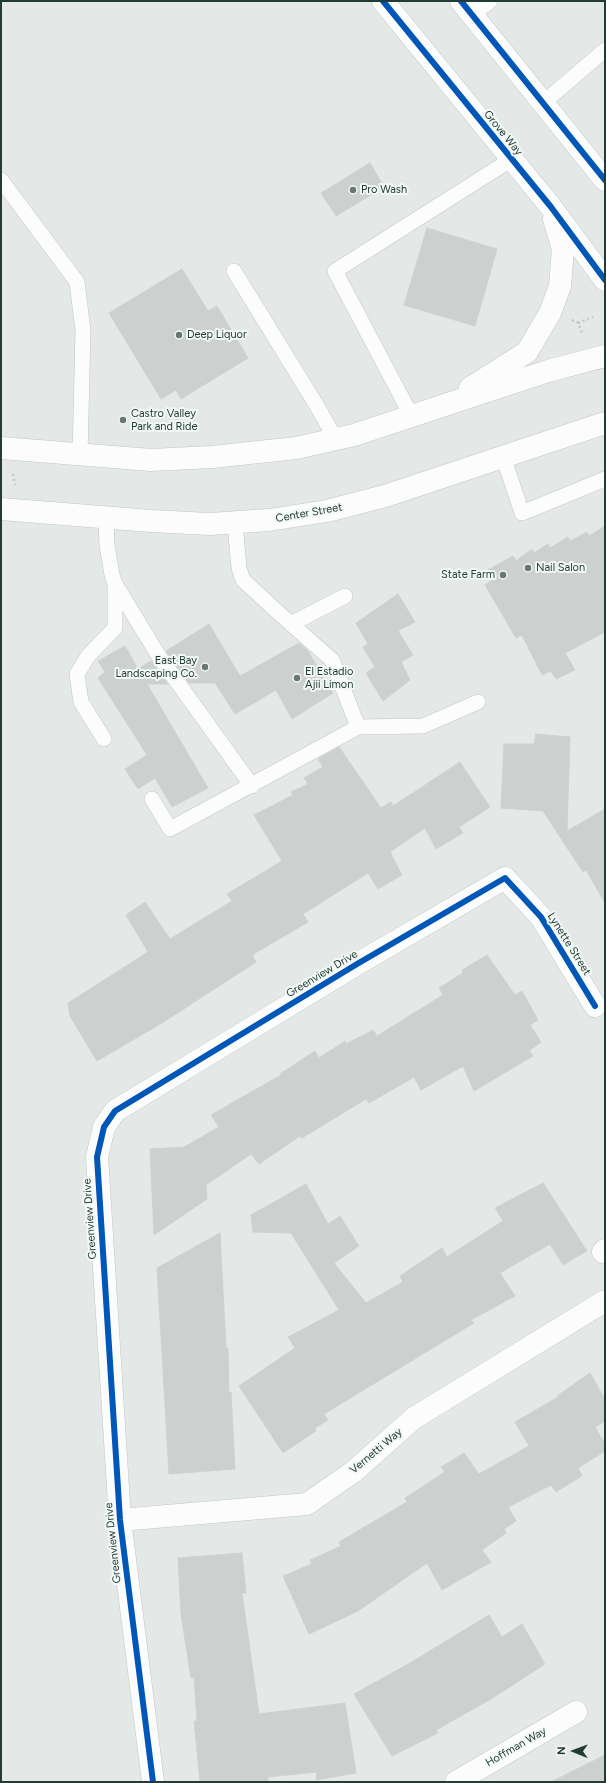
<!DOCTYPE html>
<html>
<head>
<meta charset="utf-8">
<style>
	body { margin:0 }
	#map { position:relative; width:606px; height:1783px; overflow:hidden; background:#e4e9e7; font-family:Figtree,sans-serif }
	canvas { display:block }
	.frame { position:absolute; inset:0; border:2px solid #233b35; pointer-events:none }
	.north { position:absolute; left:554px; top:1731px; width:40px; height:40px; -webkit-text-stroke:3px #f2f8f5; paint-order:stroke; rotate:271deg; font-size:11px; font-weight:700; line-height:16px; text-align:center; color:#233b35 }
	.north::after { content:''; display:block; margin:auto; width:14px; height:18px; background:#233b35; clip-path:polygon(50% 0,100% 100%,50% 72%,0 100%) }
</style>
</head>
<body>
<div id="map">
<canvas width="606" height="1783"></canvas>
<div class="frame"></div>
<div class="north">N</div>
</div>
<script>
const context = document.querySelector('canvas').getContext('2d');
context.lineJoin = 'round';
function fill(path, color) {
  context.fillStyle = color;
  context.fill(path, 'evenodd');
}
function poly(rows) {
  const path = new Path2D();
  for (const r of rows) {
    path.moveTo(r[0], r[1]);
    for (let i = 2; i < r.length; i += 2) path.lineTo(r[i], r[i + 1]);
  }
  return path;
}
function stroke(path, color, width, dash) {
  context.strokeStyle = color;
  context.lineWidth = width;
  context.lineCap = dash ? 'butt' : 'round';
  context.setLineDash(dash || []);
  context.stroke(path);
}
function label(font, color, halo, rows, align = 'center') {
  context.font = font + ' Figtree,sans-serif';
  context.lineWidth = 4;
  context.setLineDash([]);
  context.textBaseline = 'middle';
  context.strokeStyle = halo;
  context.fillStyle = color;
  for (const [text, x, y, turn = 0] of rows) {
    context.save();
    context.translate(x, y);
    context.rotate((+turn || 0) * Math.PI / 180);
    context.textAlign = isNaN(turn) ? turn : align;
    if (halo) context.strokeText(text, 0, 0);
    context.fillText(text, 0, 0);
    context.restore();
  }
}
const building = poly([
	[370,163,384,187,336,216,321,193,370,163],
	[427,228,497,249,475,326,404,305,427,228],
	[182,269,208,311,217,306,248,358,181,399,176,390,161,399,109,313,182,269],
	[605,526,605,632,565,653,575,670,556,679,551,671,542,675,522,635,516,638,485,585,494,579,488,570,513,556,516,561,532,549,534,553,548,544,550,548,568,537,570,541,587,532,589,536,605,526],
	[398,594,415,622,398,631,413,655,401,662,410,680,383,701,366,673,375,667,363,647,368,644,356,623,398,594],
	[209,624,240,676,299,643,308,651,333,693,292,719,276,690,235,714,215,683,189,683,166,651,209,624],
	[125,646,138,669,151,661,168,684,147,684,208,788,172,807,155,778,138,789,125,769,147,755,98,678,105,672,98,661,125,646],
	[536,734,570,737,567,831,605,809,605,903,586,870,583,872,543,811,501,808,504,744,534,744,536,734],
	[339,747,381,808,391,802,393,806,460,762,490,807,459,827,463,833,436,849,425,828,390,852,402,875,378,889,368,873,303,914,308,922,252,955,256,962,162,1023,97,1061,70,1016,68,1003,148,952,126,915,145,902,170,939,232,901,227,894,282,861,254,815,293,795,291,792,308,784,304,778,323,767,318,759,339,747],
	[487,955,515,995,522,991,538,1020,530,1025,541,1042,529,1051,533,1056,474,1091,463,1066,421,1090,414,1077,369,1103,366,1099,302,1138,300,1136,259,1164,251,1154,206,1185,207,1199,154,1235,150,1149,184,1147,219,1127,211,1115,281,1075,280,1074,315,1051,319,1058,345,1041,346,1044,373,1030,377,1036,443,995,439,988,463,973,462,970,487,955],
	[543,1183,587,1251,563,1265,550,1244,500,1273,515,1296,471,1320,474,1323,324,1414,328,1420,315,1428,316,1431,283,1453,239,1386,295,1348,288,1337,339,1310,291,1233,253,1232,251,1215,306,1184,328,1224,340,1216,359,1246,334,1263,366,1303,403,1282,400,1276,442,1248,447,1257,503,1221,495,1208,543,1183],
	[220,1233,226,1348,228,1348,229,1393,231,1392,235,1469,169,1474,157,1268,220,1233],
	[590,1373,605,1399,605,1421,595,1427,605,1444,605,1451,578,1468,582,1476,556,1492,551,1485,508,1507,516,1521,504,1529,506,1533,482,1550,491,1562,442,1590,427,1563,358,1611,309,1634,283,1576,312,1564,310,1560,341,1546,339,1542,407,1502,405,1498,445,1472,441,1467,464,1453,479,1474,529,1446,515,1422,558,1397,557,1396,590,1373],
	[242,1553,246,1593,242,1593,259,1714,345,1703,356,1773,316,1780,317,1772,268,1777,268,1782,200,1782,194,1721,197,1721,194,1677,191,1678,181,1614,178,1558,242,1553],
	[489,1615,502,1637,522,1624,545,1664,491,1699,436,1730,438,1733,392,1756,354,1694,410,1663,489,1615],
	[605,1755,605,1782,551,1782,605,1755]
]);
fill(building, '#ccd0ce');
stroke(building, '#cdd2d0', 1);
const service = poly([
	[472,15,490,1],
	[543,103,605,50],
	[1,180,77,282,83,331,80,455],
	[234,271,317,406,336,440],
	[412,417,335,271,512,159],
	[503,456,522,513,605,479],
	[106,518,107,545,112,575,115,584,160,658,252,786],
	[291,624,345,596],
	[358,727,423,726,478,702],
	[104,739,81,702,77,674,88,656,115,628,115,584],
	[152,799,170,829,358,727,332,660,281,615,243,580,239,568,235,523]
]);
const minor = poly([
	[603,1252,605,1250],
	[120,1520,307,1504,353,1472,414,1418,605,1301],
	[153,1782,120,1520,97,1157,104,1127,115,1111,357,964,505,878,541,917,595,1006],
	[456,1782,576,1712]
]);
const secondary = poly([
	[383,1,551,207,605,280],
	[461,1,605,180],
	[470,388,527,352,550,313,560,286,563,249,554,219],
	[1,448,151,460,212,457,296,448,354,435,548,371,605,356],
	[1,509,151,521,210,524,269,520,327,511,385,496,605,423]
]);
stroke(service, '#c1c6c4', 16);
stroke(minor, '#c1c6c4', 23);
stroke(secondary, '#c0c6c4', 23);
stroke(poly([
	[572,320,578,323,582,333],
	[578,323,593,317],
	[13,474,15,485]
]), '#c1c9c5', 2.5, [2, 3]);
stroke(service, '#fbfcfb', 15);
stroke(minor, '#fbfcfb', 22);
stroke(secondary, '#fbfcfb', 22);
stroke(poly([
	[383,1,551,207,605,280],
	[461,1,605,180],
	[153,1782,120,1520,97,1157,104,1127,115,1111,357,964,505,878,541,917,595,1006]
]), '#0057b8', 6);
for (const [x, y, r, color] of [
	[353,190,4,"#677873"],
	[179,335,4,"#677873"],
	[123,420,4,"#677873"],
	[528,568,4,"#677873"],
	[503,575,4,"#677873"],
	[205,667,4,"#677873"],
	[297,678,4,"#677873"]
]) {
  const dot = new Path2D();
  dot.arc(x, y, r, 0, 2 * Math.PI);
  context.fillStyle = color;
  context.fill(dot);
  stroke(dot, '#f2f8f5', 1.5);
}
label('11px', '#233b35', '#f2f8f5', [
	["Grove Way",503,133,51],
	["Center Street",309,513,-10],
	["Lynette Street",569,944,58],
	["Greenview Drive",322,974,-31],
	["Greenview Drive",90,1219,-94],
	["Vernetti Way",376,1451,-40],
	["Greenview Drive",113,1543,-96],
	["Hoffman Way",516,1747,-30]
]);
label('11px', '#233b35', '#f2f8f5', [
	["Pro Wash",361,190],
	["Deep Liquor",187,335],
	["Castro Valley",131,414],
	["Park and Ride",131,427],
	["Nail Salon",536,568],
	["State Farm",495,575,"right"],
	["East Bay",197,661,"right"],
	["Landscaping Co.",197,674,"right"],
	["El Estadio",305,672],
	["Ajii Limon",305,685]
], 'left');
</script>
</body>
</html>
